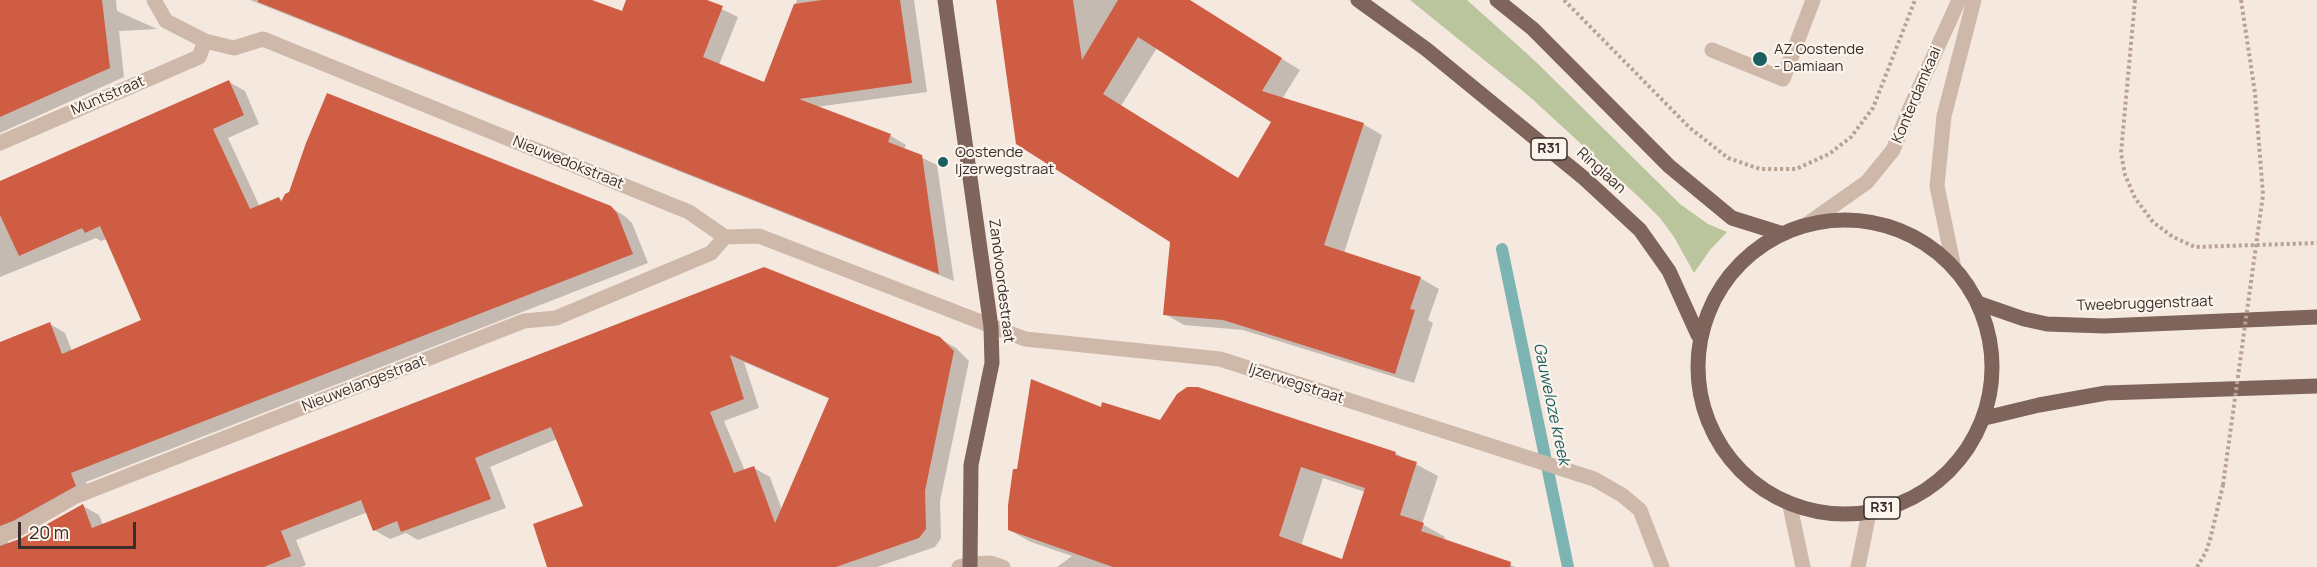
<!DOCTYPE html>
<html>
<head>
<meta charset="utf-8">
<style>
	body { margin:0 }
	#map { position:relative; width:2317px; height:567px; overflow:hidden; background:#f5e9df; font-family:Manrope,sans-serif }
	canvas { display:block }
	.scale { position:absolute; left:18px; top:522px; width:118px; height:27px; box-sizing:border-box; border:3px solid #3b2e2a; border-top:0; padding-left:8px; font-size:18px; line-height:21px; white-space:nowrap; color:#3b2e2a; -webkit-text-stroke:4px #fbf4ec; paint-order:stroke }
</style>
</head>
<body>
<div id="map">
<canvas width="2317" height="567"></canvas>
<div class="scale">20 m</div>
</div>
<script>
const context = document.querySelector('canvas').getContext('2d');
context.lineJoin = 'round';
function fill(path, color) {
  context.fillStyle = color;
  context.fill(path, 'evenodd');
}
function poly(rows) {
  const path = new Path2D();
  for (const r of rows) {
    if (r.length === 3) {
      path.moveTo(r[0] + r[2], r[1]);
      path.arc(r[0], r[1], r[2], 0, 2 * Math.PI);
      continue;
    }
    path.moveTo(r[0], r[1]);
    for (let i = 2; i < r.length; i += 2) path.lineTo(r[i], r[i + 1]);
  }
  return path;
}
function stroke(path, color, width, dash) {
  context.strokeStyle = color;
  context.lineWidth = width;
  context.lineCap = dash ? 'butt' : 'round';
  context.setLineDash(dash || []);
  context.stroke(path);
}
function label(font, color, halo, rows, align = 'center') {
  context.font = font + ' Manrope,sans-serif';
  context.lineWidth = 4.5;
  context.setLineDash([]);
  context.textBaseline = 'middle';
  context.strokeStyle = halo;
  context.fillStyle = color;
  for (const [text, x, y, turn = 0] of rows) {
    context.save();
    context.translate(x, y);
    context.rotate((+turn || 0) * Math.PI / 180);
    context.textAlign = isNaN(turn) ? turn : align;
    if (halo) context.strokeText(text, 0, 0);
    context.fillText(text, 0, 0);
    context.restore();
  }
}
fill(poly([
	[1410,0,1467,0,1533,59,1680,204,1708,224,1727,232,1710,250,1694,273,1674,237,1660,218,1642,200,1530,97]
]), '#bac59d');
fill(poly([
	[0,0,116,0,117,11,157,29,119,31,124,77,0,133],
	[250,0,564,0,623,13,628,0,703,0,738,17,719,65,765,84,797,0,914,0,927,92,816,107,891,136,906,145,904,149,937,165,954,281],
	[997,0,1188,0,1300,70,1282,99,1363,124,1382,135,1344,253,1420,278,1439,289,1428,320,1433,323,1414,383,1243,330,1184,325,1165,314,1172,241],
	[1157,48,1273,121,1239,180,1121,106],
	[229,82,245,91,259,124,228,138,260,207,279,198,283,201,610,207,626,217,632,223,648,263,86,482,91,495,9,538,7,546,21,540,83,506,99,515,103,525,764,269,939,338,956,348,969,361,940,501,941,538,935,547,877,567,549,567,585,507,557,439,490,467,506,508,418,540,406,533,390,539,374,530,368,512,296,540,306,565,301,567,0,567,0,344,50,324,65,333,72,351,143,320,107,239,101,241,96,238,0,277,0,182],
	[744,362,830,399,782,510,770,477,754,468,745,471,724,421,759,408],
	[1102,409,1161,422,1395,453,1438,476,1422,524,1445,537,1444,540,1504,561,1515,567,1057,567,1072,556,1031,542,1009,530,1018,471],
	[1323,478,1365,492,1343,561,1301,546]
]), '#0003');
stroke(poly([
	[1502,249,1568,567]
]), '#7cb4b3', 12);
fill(poly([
	[0,0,102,0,110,68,0,117],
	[258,0,592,0,622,11,626,0,707,0,723,6,703,57,764,82,794,4,822,0,900,0,912,83,799,99,891,134,888,142,922,155,939,274,258,2],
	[996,0,1073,0,1082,60,1118,0,1190,0,1282,58,1262,91,1364,123,1324,245,1421,277,1410,309,1415,310,1395,374,1223,320,1163,315,1170,242,1016,144],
	[1138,37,1271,122,1238,178,1103,94],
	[229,80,244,115,213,129,250,209,279,197,281,202,285,194,289,192,306,143,327,93,611,206,617,213,633,254,71,473,76,486,13,521,0,526,0,342,50,322,62,354,141,320,100,226,85,233,82,228,19,256,0,215,0,181],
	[764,267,940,337,954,351,925,491,926,529,919,538,836,567,547,567,533,524,583,506,551,427,475,458,491,499,401,532,397,521,373,531,361,500,281,531,291,556,264,567,0,567,0,546,22,538,83,504,92,528],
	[730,355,829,398,775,523,754,466,734,473,710,412,744,399],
	[1031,379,1101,407,1102,402,1160,420,1177,394,1187,387,1198,387,1396,452,1395,455,1417,462,1400,515,1424,523,1421,531,1511,562,1510,567,1113,567,1008,530,1008,505,1013,469,1017,469],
	[1301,467,1365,488,1342,559,1279,536]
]), '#ce5d44');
stroke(poly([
	[1564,0,1690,128,1728,158,1760,169,1796,169,1829,154,1851,137,1873,108,1915,0],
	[2135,0,2121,153,2125,175,2135,198,2153,222,2173,237,2195,247,2317,243],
	[2241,0,2255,93,2263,195],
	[2197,567,2206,552,2211,536,2223,485]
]), '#baa293', 4, [3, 3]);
stroke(poly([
	[154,0,166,21,205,41,234,48,263,39,689,212,725,237,759,236,1025,339,1220,359,1594,479,1622,495,1640,510,1662,567],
	[1712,50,1783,79,1813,0],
	[0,143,199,57,205,41],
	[1806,225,1867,182,1893,150,1910,108,1959,0],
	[1954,268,1937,186,1944,116,1974,0],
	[1790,506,1803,567],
	[0,536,17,530,74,497,524,321,556,318,711,253,725,237],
	[959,567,970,564,991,563,1003,567],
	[1858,567,1869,513]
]), '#ceb8a9', 15);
stroke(poly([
	[945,0,991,327,992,363,971,465,970,567],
	[1358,0,1426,49,1585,179,1640,230,1669,271,1698,335],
	[1497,0,1533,29,1669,166,1732,218,1780,233],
	[1845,367,147],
	[1978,303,2024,319,2047,324,2104,326,2317,317],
	[1985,418,2039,405,2106,393,2317,386]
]), '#7e645a', 15);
stroke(poly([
	[2223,485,2263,195]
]), '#baa293', 4, [3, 3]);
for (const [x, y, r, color] of [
	[1760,59,8,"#1c5f60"],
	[943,162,6,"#1c5f60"]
]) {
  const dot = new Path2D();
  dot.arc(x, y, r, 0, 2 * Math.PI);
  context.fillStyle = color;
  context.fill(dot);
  stroke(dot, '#fbf4ec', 2);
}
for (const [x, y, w] of [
	[1549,149,36],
	[1882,508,36]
]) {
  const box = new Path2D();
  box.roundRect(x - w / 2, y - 11, w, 22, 4.5);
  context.fillStyle = '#fbf4ec';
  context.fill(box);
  stroke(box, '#3b2e2a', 1.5);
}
label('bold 14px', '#3b2e2a', null, [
	["R31",1549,149],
	["R31",1882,508]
]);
label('15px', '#3b2e2a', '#fbf4ec', [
	["AZ Oostende",1774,50],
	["- Damiaan",1774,67],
	["Oostende",955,153],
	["Ijzerwegstraat",955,170]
], 'left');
label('15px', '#3b2e2a', '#fbf4ec', [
	["Konterdamkaai",1917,95,-67],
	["Muntstraat",108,96,-23],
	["Nieuwedokstraat",568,163,22],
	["Ringlaan",1601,171,42],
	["Zandvoordestraat",1001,281,83],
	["Tweebruggenstraat",2145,304,-2],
	["Nieuwelangestraat",364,384,-21],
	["Ijzerwegstraat",1296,384,18]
]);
label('italic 16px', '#1c5f60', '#fbf4ec', [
	["Gauweloze kreek",1551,404,78]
]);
</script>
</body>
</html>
